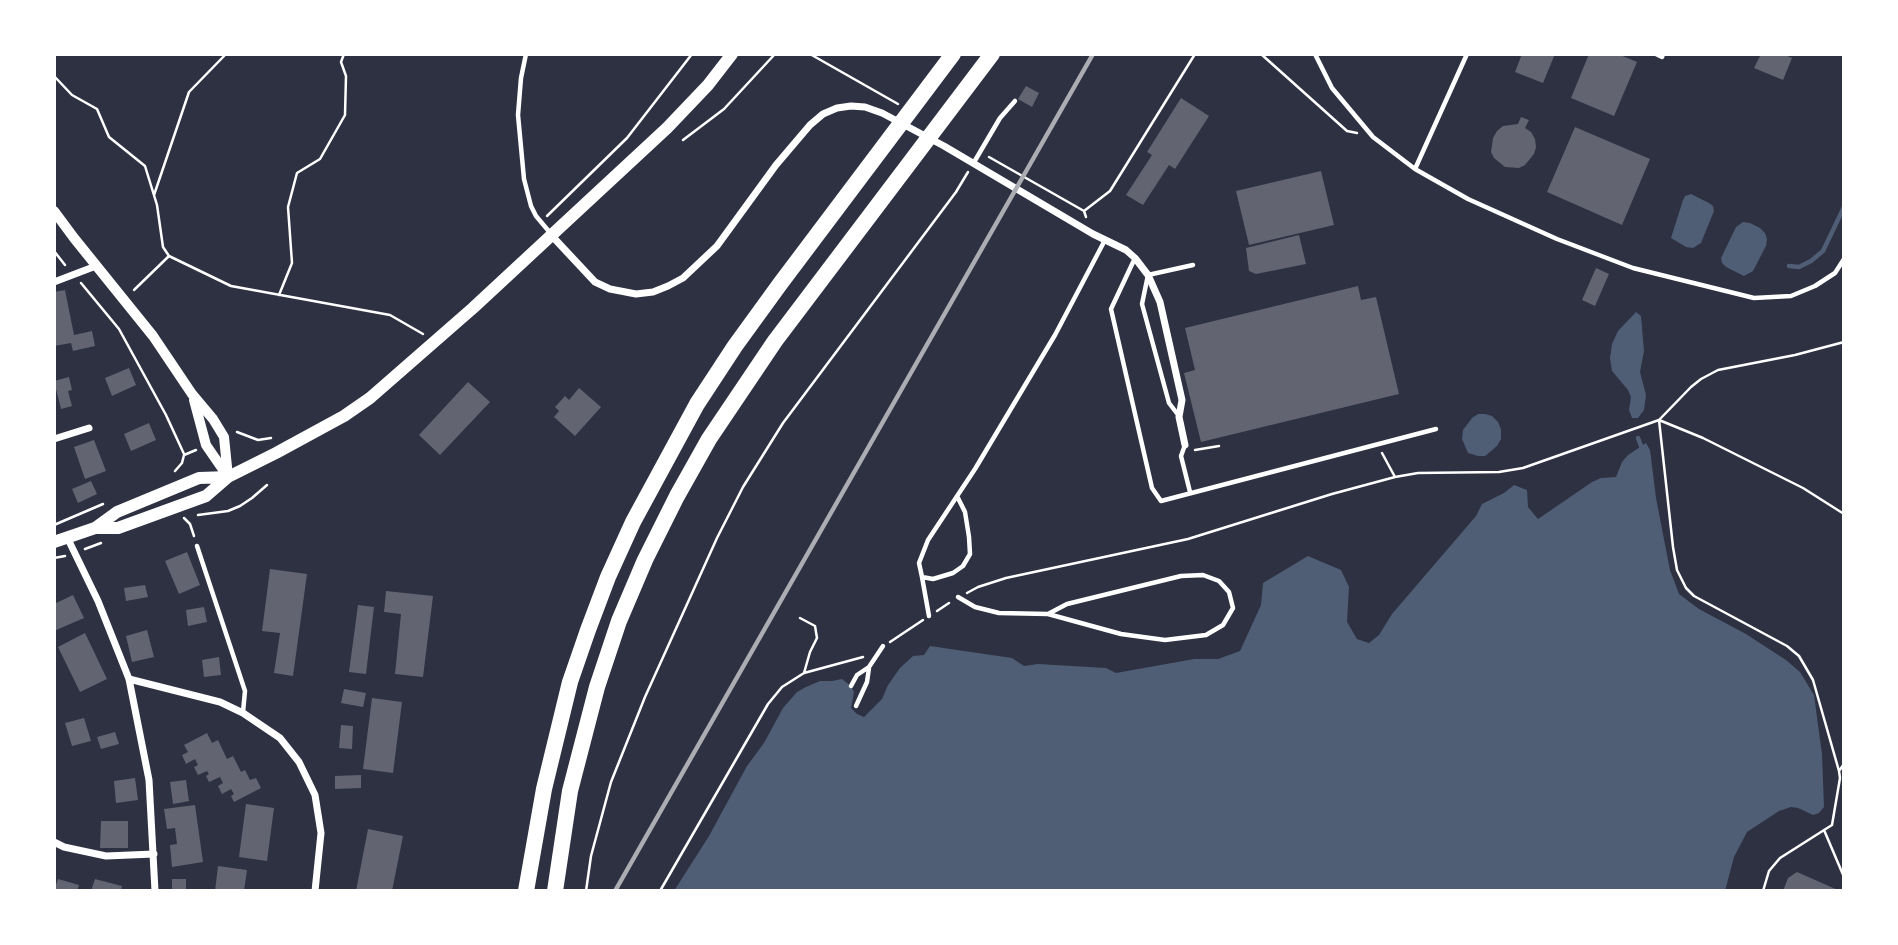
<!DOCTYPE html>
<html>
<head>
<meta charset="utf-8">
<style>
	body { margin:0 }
	#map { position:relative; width:1898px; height:945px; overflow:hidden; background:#2d3142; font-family:Roboto,sans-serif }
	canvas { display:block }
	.frame { position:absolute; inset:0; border:56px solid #fff; pointer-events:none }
</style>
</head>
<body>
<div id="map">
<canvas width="1898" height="945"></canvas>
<div class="frame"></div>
</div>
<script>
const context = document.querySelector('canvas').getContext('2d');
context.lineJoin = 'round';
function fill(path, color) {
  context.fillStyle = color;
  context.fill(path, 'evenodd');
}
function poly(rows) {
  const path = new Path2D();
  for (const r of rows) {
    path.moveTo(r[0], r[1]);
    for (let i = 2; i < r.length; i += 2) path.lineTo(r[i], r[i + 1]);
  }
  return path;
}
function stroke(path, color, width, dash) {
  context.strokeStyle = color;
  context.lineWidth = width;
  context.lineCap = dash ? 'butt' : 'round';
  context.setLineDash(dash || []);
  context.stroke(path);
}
fill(poly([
	[1691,194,1709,203,1713,206,1714,211,1701,243,1693,248,1686,247,1671,238,1683,200,1685,196],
	[1743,222,1750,223,1760,228,1765,233,1767,239,1766,246,1753,271,1744,276,1726,267,1722,263,1721,258,1736,227],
	[1636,312,1641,316,1644,351,1640,372,1646,395,1644,410,1638,418,1632,418,1629,410,1631,397,1628,390,1612,371,1610,358,1612,344,1618,331],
	[1478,414,1485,414,1492,416,1498,422,1501,429,1501,439,1497,446,1485,456,1478,456,1468,453,1462,439,1463,430,1472,418],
	[1646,443,1650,450,1656,498,1670,570,1679,594,1699,609,1746,634,1786,660,1800,672,1814,695,1822,754,1824,807,1819,813,1813,815,1798,808,1791,807,1779,811,1747,832,1734,857,1725,891,674,891,709,836,747,766,764,743,783,708,797,692,806,687,820,681,832,681,842,679,851,686,854,692,851,708,857,714,864,717,882,699,888,685,900,668,913,656,924,655,930,646,1012,658,1024,666,1038,664,1106,668,1116,673,1194,659,1218,659,1240,651,1261,605,1263,583,1308,556,1341,570,1349,587,1347,622,1357,639,1369,643,1379,635,1392,614,1476,516,1482,504,1504,493,1514,485,1527,490,1528,507,1538,519,1592,482,1601,478,1616,477,1622,462,1628,455]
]), '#4f5d75');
stroke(poly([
	[1789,266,1799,267,1811,261,1823,251,1844,207],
	[1638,438,1641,446]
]), '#4f5d75', 4.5);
fill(poly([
	[1522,54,1555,54,1543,83,1515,72],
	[1589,54,1618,54,1637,62,1614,116,1571,98],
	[1761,54,1783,54,1792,58,1783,80,1754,68],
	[1026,86,1039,93,1032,107,1018,99],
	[1181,98,1209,116,1175,169,1169,165,1143,205,1126,195,1152,155,1147,152],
	[1521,117,1529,120,1525,128,1531,132,1535,139,1536,147,1534,154,1525,165,1519,168,1505,167,1494,158,1491,152,1493,138,1497,131,1503,126,1518,124],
	[1575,127,1650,159,1622,225,1547,192],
	[1321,171,1334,225,1249,245,1236,191],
	[1299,235,1306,264,1256,274,1249,271,1246,248],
	[1596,268,1609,274,1595,306,1582,300],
	[1358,286,1361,300,1376,297,1399,394,1201,442,1184,373,1195,370,1185,328],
	[65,290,74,335,92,331,95,346,73,351,71,343,54,346,54,292],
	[129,368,136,385,112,396,105,378],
	[69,377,72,390,68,391,72,406,61,409,54,381],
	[468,382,490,402,440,455,419,435],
	[579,388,601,407,575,436,554,417,559,411,555,407,565,396,569,400],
	[149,423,156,440,131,451,124,434],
	[94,440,106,471,85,479,74,447],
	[91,481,97,494,78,503,72,489],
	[187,552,200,585,179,594,165,561],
	[270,569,307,574,293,676,274,673,280,633,262,631],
	[145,585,148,597,126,601,124,588],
	[386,591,433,596,423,677,395,674,401,614,384,612],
	[73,595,84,618,54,631,54,604],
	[358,605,374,607,366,674,349,672],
	[204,607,207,622,188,626,186,610],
	[147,630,154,657,132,662,126,636],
	[85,633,107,679,80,692,58,647],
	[219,657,221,675,204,677,202,660],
	[344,689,366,693,363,707,341,703],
	[372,698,402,702,393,773,363,769],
	[84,718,91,741,72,746,65,723],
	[341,725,353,726,352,749,339,748],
	[115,732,119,744,101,749,97,737],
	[207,733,212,743,218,740,227,759,233,756,241,772,245,770,250,780,256,778,261,788,234,802,231,796,234,794,231,789,222,794,218,786,223,783,220,777,209,782,206,776,209,774,207,771,198,775,194,767,198,765,195,759,186,764,182,755,188,752,184,745],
	[361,775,361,788,335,789,335,776],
	[135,778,138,800,116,803,114,781],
	[186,780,189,801,173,804,170,782],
	[246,804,274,808,267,861,239,857],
	[195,805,203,862,172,867,170,845,177,844,175,828,167,829,164,809],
	[101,821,128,821,128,848,100,848],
	[368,829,403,836,392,891,356,891],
	[218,866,247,870,244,891,215,891],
	[1797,872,1840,891,1783,891,1788,878],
	[58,879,79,885,77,891,54,891],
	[95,879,122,886,121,891,91,891],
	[172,879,186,879,186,891,172,891]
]), '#626471');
stroke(poly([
	[810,54,898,104],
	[1261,54,1347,131,1357,133],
	[54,76,72,95,97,109,109,137,145,166,157,205,163,247,169,256,231,286,390,315,423,334],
	[683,140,724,109,775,54],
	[989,157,1084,211,1086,217],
	[154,195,189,92,226,54],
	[1084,211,1110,191,1195,54],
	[547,216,627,138,692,54],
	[54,251,65,265],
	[81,283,119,329,166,415,184,454],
	[134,290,169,256],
	[279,295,292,263,288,207,297,173,320,159,345,115,346,76,341,62,344,54],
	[1659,420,1673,547,1677,570,1686,588,1694,596,1787,646,1799,656,1813,680,1839,771,1840,778,1832,825,1780,858,1769,871,1763,891],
	[1659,420,1703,438,1803,488,1844,514],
	[237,432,258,440,271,438],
	[1195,450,1219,446],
	[1382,453,1395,477],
	[175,471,182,463,184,455,196,450],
	[198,515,228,511,240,506,252,498,267,485],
	[184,518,190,524,194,536],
	[54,525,103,504],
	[85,549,101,543],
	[54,558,65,556],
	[967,593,978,587,1006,578,1188,539,1332,494,1395,477,1418,473,1499,472,1523,468,1659,420,1691,387,1701,379,1718,370,1795,355,1844,342],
	[937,611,949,603],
	[800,618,815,626,817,638,810,652,804,673],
	[890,642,923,620],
	[1839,771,1844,764],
	[1824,830,1844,877],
	[586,891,591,856,611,782,645,697,717,538,743,487,783,423,956,192,968,172],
	[660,891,768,704,782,687,804,673,863,657]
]), '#fff', 2.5);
stroke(poly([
	[526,54,521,78,518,115,524,179,531,206,536,216,552,235],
	[1315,54,1332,88,1373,137,1415,169,1468,199,1557,239,1633,268,1754,298,1791,296,1815,286,1835,273,1844,259],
	[1656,54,1662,57,1663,54],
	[973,164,1000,118,1015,101],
	[1415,169,1467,54],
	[1135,258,1111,309,1152,488,1161,501,1436,429],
	[1179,416,1169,403,1142,304,1148,275,1193,265],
	[1185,445,1181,456,1190,492],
	[957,496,965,512,969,537,970,554,963,566,953,573,933,579,922,577,919,563,928,540,975,469,1055,335,1105,240],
	[197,546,245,691,243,712],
	[922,577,929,616],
	[958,597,975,607,999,613,1048,614,1121,634,1165,640,1206,635,1223,625,1233,608,1229,592,1219,581,1203,575,1181,576,1067,604,1048,614],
	[851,686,857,675,869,667,883,646],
	[856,706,867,682,869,668]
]), '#fff', 4.5);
stroke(poly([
	[552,236,595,282,610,289,636,294,653,292,668,286,683,278,717,246,776,165,810,125,823,114,837,108,851,106,865,107,882,113,944,146,1093,234,1126,250,1135,258,1148,275,1160,302,1182,400,1179,417,1185,445],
	[54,282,96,266],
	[54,439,89,428],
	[67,537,98,601,129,679,149,780,155,891],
	[129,679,220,702,243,713,280,738,299,762,315,795,321,833,315,891],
	[54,842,64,847,106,856,154,854]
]), '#fff', 7);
stroke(poly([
	[54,211,74,238,153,336,192,394,213,419,224,437,228,477],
	[194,400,206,445,226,474]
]), '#fff', 10);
stroke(poly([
	[95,528,118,528,206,496,228,477,276,453,344,416,370,398,473,308,667,128,708,85,732,54],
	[54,542,95,528,117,512,199,478,228,477]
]), '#fff', 12);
stroke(poly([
	[526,891,544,789,570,682,588,630,608,577,633,522,697,404,735,346,780,284,953,54],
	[555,891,570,791,597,687,619,621,645,560,677,496,709,439,775,341,992,54]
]), '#fff', 16);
stroke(poly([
	[615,891,1093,54]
]), '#abadb3', 4.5);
</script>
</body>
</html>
